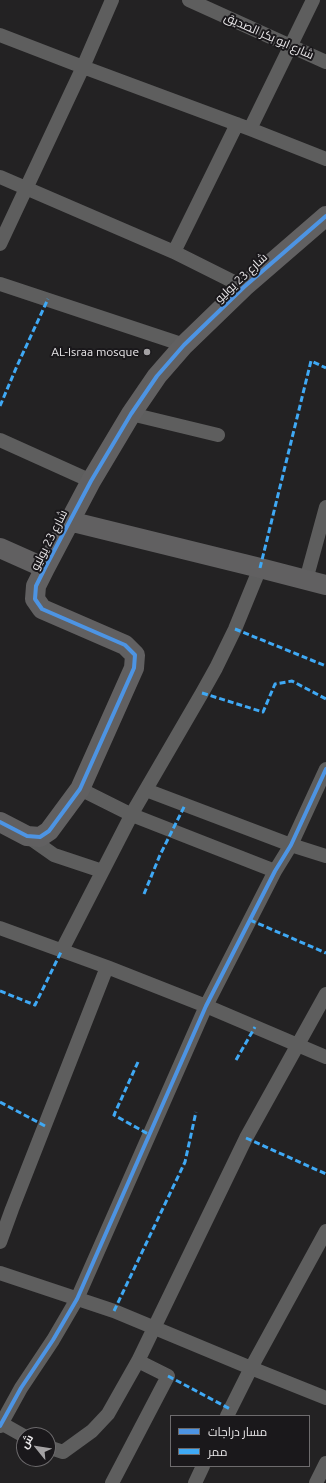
<!DOCTYPE html>
<html>
<head>
<meta charset="utf-8">
<style>
	body { margin:0 }
	#map { position:relative; width:326px; height:1483px; overflow:hidden; background:#232223; font-family:Ubuntu,Cairo,sans-serif }
	canvas { display:block }
	.legend { position:absolute; left:170px; top:1415px; width:140px; height:52px; box-sizing:border-box; background:#1a181b; border:1px solid #6d6b6d; margin:0; padding:5px 7px; list-style:none; font-size:12px; color:#e9e7e9 }
	.legend li { display:flex; align-items:center; gap:8px; height:20px }
	.legend b { width:20px; border:1px solid #6d6b6d }
	.north { position:absolute; left:16px; top:1427px; width:40px; height:40px; box-sizing:border-box; background:#1a181b; border:1px solid #6d6b6d; border-radius:50%; rotate:300deg; font-size:11px; font-weight:700; line-height:16px; text-align:center; color:#e9e7e9 }
	.north::after { content:''; display:block; margin:auto; width:14px; height:18px; background:#a4a2a4; clip-path:polygon(50% 0,100% 100%,50% 72%,0 100%) }
</style>
</head>
<body>
<div id="map">
<canvas width="326" height="1483"></canvas>
<ul class="legend">
<li><b style="height:5px;background:#4d94e3"></b>مسار دراجات</li>
<li><b style="height:5px;background:#3fa9f5"></b>ممر</li>
</ul>
<div class="north">ش</div>
</div>
<script>
const context = document.querySelector('canvas').getContext('2d');
context.lineJoin = 'round';
function poly(rows) {
  const path = new Path2D();
  for (const r of rows) {
    path.moveTo(r[0], r[1]);
    for (let i = 2; i < r.length; i += 2) path.lineTo(r[i], r[i + 1]);
  }
  return path;
}
function stroke(path, color, width, dash) {
  context.strokeStyle = color;
  context.lineWidth = width;
  context.lineCap = dash ? 'butt' : 'round';
  context.setLineDash(dash || []);
  context.stroke(path);
}
function label(font, color, halo, rows, align = 'center') {
  context.font = font + ' Ubuntu,Cairo,sans-serif';
  context.lineWidth = 4;
  context.setLineDash([]);
  context.textBaseline = 'middle';
  context.strokeStyle = halo;
  context.fillStyle = color;
  for (const [text, x, y, turn = 0] of rows) {
    context.save();
    context.translate(x, y);
    context.rotate((+turn || 0) * Math.PI / 180);
    context.textAlign = isNaN(turn) ? turn : align;
    if (halo) context.strokeText(text, 0, 0);
    context.fillText(text, 0, 0);
    context.restore();
  }
}
stroke(poly([
	[189,0,326,62],
	[0,35,83,67,250,129,326,159],
	[250,129,313,0],
	[0,177,174,252,244,287],
	[0,244,83,67,112,0],
	[174,252,237,124],
	[0,284,184,345],
	[131,414,218,435],
	[0,440,91,481],
	[306,580,326,507],
	[80,789,132,815,275,871],
	[146,790,291,845,326,856],
	[27,836,54,855,102,871],
	[0,928,107,967,206,1006,326,1057],
	[62,950,134,810,202,693,216,668,235,629,260,568],
	[0,1242,12,1209,107,967],
	[0,1273,114,1311,251,1368,326,1398],
	[227,1416,251,1368,326,1231],
	[1,1423,24,1436],
	[0,1426,21,1388,53,1340,77,1299,206,1006,275,871,291,845,326,769],
	[48,1447,63,1452,92,1431,108,1414,138,1361,246,1138,326,994],
	[112,1483,168,1376,138,1361],
	[195,1483,203,1466],
	[316,1483,326,1463]
]), '#5e5e5e', 14);
stroke(poly([
	[69,521,260,568,326,585],
	[0,548,45,568],
	[0,822,27,836,40,837,49,831,80,789,134,668,135,655,125,645,42,609,35,599,36,586,45,568,91,481,131,414,157,376,184,345,244,287,326,216]
]), '#616061', 20);
stroke(poly([
	[0,406,17,366,48,299],
	[260,568,311,361,326,368],
	[235,629,326,666],
	[202,693,263,712,275,684,292,681,326,699],
	[144,894,160,855,185,805],
	[250,920,326,953],
	[0,991,35,1005,62,950],
	[236,1060,255,1027],
	[138,1062,114,1115,150,1135],
	[0,1102,45,1126],
	[246,1138,326,1174],
	[114,1311,185,1162,196,1112],
	[168,1376,230,1409]
]), '#3fa9f5', 3, [6, 3]);
stroke(poly([
	[0,822,27,836,40,837,49,831,80,789,134,668,135,655,125,645,42,609,35,599,36,586,45,568,91,481,131,414,157,376,184,345,244,287,326,216],
	[0,1426,21,1388,53,1340,77,1299,206,1006,275,871,291,845,326,769]
]), '#4d94e3', 4);
for (const [x, y, r, color] of [
	[147,352,4,"#a4a2a4"]
]) {
  const dot = new Path2D();
  dot.arc(x, y, r, 0, 2 * Math.PI);
  context.fillStyle = color;
  context.fill(dot);
  stroke(dot, '#1a181b', 1.5);
}
label('12px', '#e9e7e9', '#1a181b', [
	["شارع ابو بكر الصديق",269,36,24],
	["شارع 23 يوليو",241,278,-43],
	["شارع 23 يوليو",49,540,-63]
]);
label('12px', '#e9e7e9', '#1a181b', [
	["AL-Israa mosque",139,352]
], 'right');
</script>
</body>
</html>
